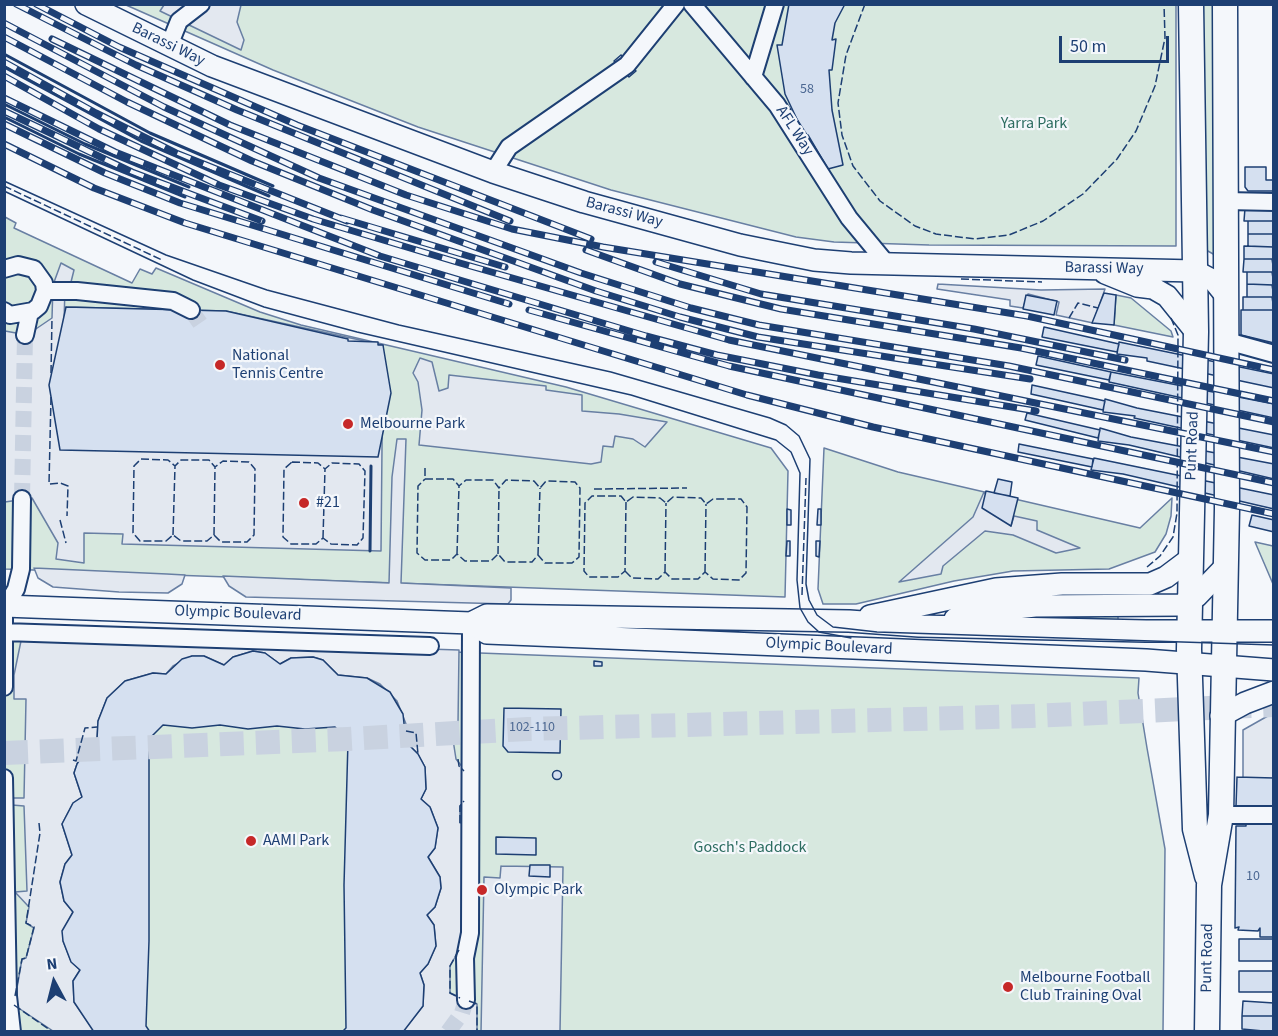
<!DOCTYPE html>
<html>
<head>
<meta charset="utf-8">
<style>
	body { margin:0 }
	#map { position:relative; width:1278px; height:1036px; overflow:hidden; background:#f4f7fb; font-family:"Source Sans 3",sans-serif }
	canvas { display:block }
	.frame { position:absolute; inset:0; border:6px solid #1d3f73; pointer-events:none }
	.north { position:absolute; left:24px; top:952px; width:60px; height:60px; -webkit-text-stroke:4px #f4f7fb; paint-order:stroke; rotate:353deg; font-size:16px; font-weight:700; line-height:24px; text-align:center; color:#1d3f73 }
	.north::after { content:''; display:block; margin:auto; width:21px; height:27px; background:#1d3f73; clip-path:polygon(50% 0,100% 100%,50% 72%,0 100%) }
	.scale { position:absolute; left:1059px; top:36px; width:110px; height:27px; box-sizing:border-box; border:3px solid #1d3f73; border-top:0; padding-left:8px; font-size:18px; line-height:21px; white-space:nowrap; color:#1d3f73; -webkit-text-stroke:4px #f4f7fb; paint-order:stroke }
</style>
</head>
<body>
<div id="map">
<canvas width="1278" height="1036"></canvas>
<div class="frame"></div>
<div class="north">N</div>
<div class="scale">50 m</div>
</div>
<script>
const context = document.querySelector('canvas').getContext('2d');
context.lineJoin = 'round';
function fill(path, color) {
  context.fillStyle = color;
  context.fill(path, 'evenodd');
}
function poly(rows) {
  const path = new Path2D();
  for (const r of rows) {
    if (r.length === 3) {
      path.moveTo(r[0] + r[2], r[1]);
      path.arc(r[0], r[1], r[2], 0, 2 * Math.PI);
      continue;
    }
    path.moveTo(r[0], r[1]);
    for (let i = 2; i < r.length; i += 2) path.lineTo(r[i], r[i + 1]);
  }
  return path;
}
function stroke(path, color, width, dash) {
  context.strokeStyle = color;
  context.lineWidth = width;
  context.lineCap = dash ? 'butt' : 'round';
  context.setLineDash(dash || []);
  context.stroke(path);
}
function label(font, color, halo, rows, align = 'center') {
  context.font = font + ' "Source Sans 3",sans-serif';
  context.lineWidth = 4.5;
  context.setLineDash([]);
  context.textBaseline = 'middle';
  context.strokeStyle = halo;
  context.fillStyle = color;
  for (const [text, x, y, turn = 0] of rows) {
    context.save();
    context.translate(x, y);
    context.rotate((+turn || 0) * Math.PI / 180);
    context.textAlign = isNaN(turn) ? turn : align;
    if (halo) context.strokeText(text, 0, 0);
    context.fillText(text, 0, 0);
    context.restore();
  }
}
const green = poly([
	[126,5,1176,5,1176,246,929,245,834,242,796,237,611,190,418,127,273,70,126,5],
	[1200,5,1213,5,1215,255,1206,250,1200,5],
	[5,217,16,223,14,228,132,283,140,269,152,274,156,268,260,312,301,325,566,387,771,448,788,471,785,597,5,569,5,217],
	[1116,295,1131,298,1171,331,1173,337,1114,325,1116,295],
	[824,448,898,472,1140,528,1172,498,1171,516,1166,534,1155,552,1109,569,1013,571,954,581,856,604,823,604,818,589,824,448],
	[1255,542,1273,546,1273,584,1255,542],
	[1118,614,1118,624,1022,620,1022,615,1118,614],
	[5,635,1139,678,1138,693,1147,748,1165,849,1163,1031,5,1032,5,635]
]);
fill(green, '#d7e8df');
stroke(green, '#687fa3', 1.5);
const parking = poly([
	[164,5,241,5,237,22,244,40,241,50,160,11,164,5],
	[61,263,74,270,70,286,65,287,63,359,66,307,226,311,383,345,381,551,122,544,123,534,84,533,84,563,56,559,58,543,32,498,5,502,5,331,27,335,52,318,53,285,61,263],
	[938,284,1041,290,1105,289,1093,323,1056,315,1059,302,1028,294,1023,308,1010,306,1010,300,937,289,938,284],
	[420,358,432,362,439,391,448,388,449,375,546,386,546,390,582,395,582,411,619,414,667,422,645,447,633,439,615,436,613,447,603,446,601,462,591,464,419,445,422,410,418,382,413,373,420,358],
	[397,439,406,439,401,583,511,588,511,600,508,604,246,597,229,586,223,576,389,583,392,477,397,439],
	[984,492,1011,526,1014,516,1037,521,1037,530,1080,548,1056,553,1013,535,985,531,943,566,941,574,899,582,973,517,984,492],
	[34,568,167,574,185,575,182,584,168,593,119,592,53,587,38,578,34,568],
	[22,636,459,650,458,724,451,727,456,759,464,769,464,802,460,806,460,823,464,823,462,945,450,966,450,993,477,1004,477,1031,403,1031,423,1006,424,985,420,973,428,964,436,946,434,925,427,915,435,907,441,888,440,877,428,857,435,848,438,828,430,807,421,799,426,789,425,767,418,754,406,742,406,724,397,701,380,684,367,678,338,675,323,660,313,657,291,658,280,664,265,653,253,651,233,657,224,665,204,656,192,656,173,666,166,674,153,673,125,681,107,698,98,721,97,739,88,746,77,764,74,773,82,797,73,803,62,824,72,855,65,864,60,882,64,901,73,912,63,931,63,941,71,961,80,970,73,981,74,1002,94,1031,53,1031,14,1005,22,959,26,958,34,928,26,923,29,907,15,892,27,891,24,806,12,805,12,798,24,798,26,699,14,699,14,675,22,636],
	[1273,713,1273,780,1243,779,1243,730,1273,713],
	[501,866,563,867,560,1031,481,1032,484,877,500,878,501,866]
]);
fill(parking, '#e3e8f0');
stroke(parking, '#687fa3', 1.5);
const building = poly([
	[845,4,835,23,832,40,836,39,832,70,829,70,832,110,843,165,828,169,808,135,805,136,785,94,777,45,782,45,789,4,845,4],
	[621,55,636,71,629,77,614,61,621,55],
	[1245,167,1266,167,1266,180,1274,180,1274,191,1248,191,1245,187,1245,167],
	[1245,208,1273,209,1274,221,1244,221,1245,208],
	[1248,221,1273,221,1274,234,1248,234,1248,221],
	[1248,234,1273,234,1274,247,1248,246,1248,234],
	[1244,246,1273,247,1274,259,1244,259,1244,246],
	[1244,259,1272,259,1274,272,1243,272,1244,259],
	[1247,272,1272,272,1274,285,1247,284,1247,272],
	[1247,284,1272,285,1274,297,1247,297,1247,284],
	[1104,293,1116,295,1114,325,1092,323,1104,293],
	[1026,295,1057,301,1054,315,1023,309,1026,295],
	[1243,297,1272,297,1274,310,1243,310,1243,297],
	[66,307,226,311,348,339,348,341,378,342,378,345,383,345,391,393,378,457,60,450,49,385,66,307],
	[1241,310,1274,310,1274,343,1241,335,1241,310],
	[1044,327,1119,344,1117,352,1042,337,1044,327],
	[1119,342,1274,374,1274,388,1147,361,1147,358,1117,354,1119,342],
	[1038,356,1111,372,1109,380,1036,365,1038,356],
	[1111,372,1274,404,1274,418,1109,382,1111,372],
	[1032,385,1105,401,1103,410,1031,394,1032,385],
	[1105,399,1137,408,1274,435,1274,448,1134,418,1135,416,1103,412,1105,399],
	[1027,413,1100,430,1098,438,1025,420,1027,413],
	[1100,428,1131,437,1274,464,1274,479,1129,445,1098,441,1100,428],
	[1019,444,1093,459,1092,467,1018,452,1019,444],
	[1094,458,1274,495,1274,509,1123,474,1091,470,1094,458],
	[998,479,1012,482,1010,496,994,493,998,479],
	[986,491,1018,498,1011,526,982,508,986,491],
	[787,509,791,510,791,525,787,525,787,509],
	[818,509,821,509,821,525,817,525,818,509],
	[1252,515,1274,520,1274,532,1249,526,1252,515],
	[787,541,790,541,790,556,786,556,787,541],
	[816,541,820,541,819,557,816,556,816,541],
	[253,651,265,653,280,664,291,658,313,657,323,660,338,675,367,678,390,692,403,714,406,742,418,754,425,767,426,789,421,799,430,807,438,828,435,848,428,857,440,877,441,888,435,907,427,915,434,925,436,946,428,964,420,973,424,985,423,1006,403,1032,342,1032,346,1028,344,885,348,741,335,727,305,729,277,726,248,729,220,725,192,728,163,725,149,739,149,941,146,1026,150,1032,94,1032,74,1002,73,981,80,970,71,962,63,941,62,931,73,912,64,901,60,882,65,864,72,855,62,824,73,803,82,797,74,773,77,764,88,746,97,739,98,721,107,698,125,681,153,673,166,674,182,659,192,656,204,656,224,665,233,657,253,651],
	[594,661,602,662,602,666,594,666,594,661],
	[504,708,561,709,560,753,508,752,503,746,504,708],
	[557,775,4.5],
	[1237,777,1274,778,1274,806,1236,806,1237,777],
	[1246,819,1274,820,1274,937,1260,937,1260,928,1258,931,1238,930,1239,927,1235,928,1236,826,1246,826,1246,819],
	[496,837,536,838,536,855,496,854,496,837],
	[530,865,550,865,550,877,529,876,530,865],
	[1239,939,1274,939,1274,961,1239,961,1239,939],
	[1239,971,1274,971,1274,992,1239,992,1239,971],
	[1243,1001,1274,1003,1274,1016,1242,1016,1243,1001],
	[1242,1016,1274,1016,1274,1032,1242,1029,1242,1016]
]);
fill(building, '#d5e0f0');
stroke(building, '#1d3f73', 1.5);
stroke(poly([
	[191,310,202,326],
	[22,499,25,335],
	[448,1032,462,1013,466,1000]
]), '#c9d2e0', 16, [16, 8]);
stroke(poly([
	[4,753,348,739,528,729,1032,716,1274,705]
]), '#c9d2e0', 24, [24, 12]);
const minor = poly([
	[692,4,777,105,849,218,887,264],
	[169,46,179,21,201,4],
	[753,77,775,4],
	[493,172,509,147,627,65,676,4],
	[1226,201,1274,202],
	[4,269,18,265,34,269,44,283,45,291,39,306,33,311,10,315,4,311],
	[45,291,77,291,173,301,191,310],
	[25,335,30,312],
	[1227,341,1274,354],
	[4,603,4,687],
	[6,606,16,589,21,569,22,499],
	[4,632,430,646],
	[4,778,8,996,12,1032],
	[1221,815,1274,815],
	[466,1000,465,958,470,933,471,623]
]);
const major = poly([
	[86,4,212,66,493,172,584,202,740,245,814,260,851,263,1195,271,1214,281,1227,297],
	[1105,273,1137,286,1153,288,1167,296,1196,332],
	[4,606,471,623,487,633,1146,660,1274,670],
	[870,616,996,589,1062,584,1150,584,1166,577,1190,559],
	[955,619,997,610,1035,606,1181,605,1197,596,1225,567],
	[471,623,487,615,849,621,919,626,1146,631,1274,631],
	[1221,716,1245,703,1274,692]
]);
const highway = poly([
	[1191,4,1196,332,1189,649,1195,829,1207,876],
	[1207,1032,1209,885,1221,815,1227,509,1225,4]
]);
stroke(minor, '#1d3f73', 20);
stroke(major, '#1d3f73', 24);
stroke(highway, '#1d3f73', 27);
stroke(minor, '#f4f7fb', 16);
stroke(major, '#f4f7fb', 21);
stroke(highway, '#f4f7fb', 24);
stroke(poly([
	[4,181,166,255,267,290,399,325,611,372,770,418,786,425,799,436,810,459,806,584,809,600,817,615,833,627,877,632,1274,645],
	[4,191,193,280,264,307,357,332,631,395,776,440,791,452,800,473,797,580,800,608,808,622,819,632,851,638]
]), '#1d3f73', 1.5);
const rail = poly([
	[16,4,136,65,237,110,510,221],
	[36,4,119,47,297,125,591,239],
	[4,23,164,107,319,178,581,273,691,308,759,325,1009,366,1274,422],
	[4,37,127,102,252,161,373,210,596,291,680,317,758,337,1030,379],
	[52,39,230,125,406,195,512,229,603,247,1027,316,1274,370],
	[4,62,96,113,176,153,347,221],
	[4,76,99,129,219,185,313,219,460,263,729,340,1274,452],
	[4,98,115,152,380,256,646,336,717,355,818,375,1036,411],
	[4,111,132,172,262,221],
	[4,124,105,173,180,203,509,304],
	[4,144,94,188,185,223,747,395,873,427,1274,514],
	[341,218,505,267],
	[586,250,680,284,781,309,1021,348,1274,401],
	[656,262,761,294,974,329,1125,360],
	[529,310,729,366,1274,483]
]);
stroke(rail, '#1d3f73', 7);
stroke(rail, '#f4f7fb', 4.5, [14]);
stroke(poly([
	[865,4,846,55,838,103,842,135,853,166,880,201,915,226,936,234,975,239,1009,235,1043,221,1083,194,1117,159,1136,131,1155,86,1165,38,1164,4],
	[4,186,162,260],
	[961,279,1042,282],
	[1069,318,1078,303,1098,308],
	[51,373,52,318],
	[51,397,49,484,60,483,68,486,67,516],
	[141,459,168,460,175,466,181,460,209,460,215,467,223,461,249,462,255,469,254,535,247,542,221,542,214,535,207,541,181,541,173,535,166,541,140,541,133,533,134,466,141,459],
	[292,462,318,463,325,469,332,463,359,464,365,471,363,538,357,545,331,544,323,538,316,544,291,544,283,537,284,469,292,462],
	[425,468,425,479],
	[425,479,453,479,459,486,466,480,493,480,499,488,506,480,534,481,540,488,546,481,575,482,580,488,579,557,572,563,545,563,538,555,532,562,505,562,498,554,491,561,465,561,457,554,451,560,425,560,417,553,418,486,425,479],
	[594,489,687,488],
	[60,520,66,543],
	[173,535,175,466],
	[214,535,215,467],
	[323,538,325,469],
	[457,554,459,486],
	[498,554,499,488],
	[538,555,540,488],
	[1147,567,1160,556,1173,537,1177,513,1178,335,1171,318],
	[625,571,632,578,658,579,665,572,672,579,698,579,705,572,713,579,739,580,746,573,747,507,741,499,713,499,706,504,701,498,673,497,666,503,660,498,633,497,626,502,621,496,592,496,585,503,584,571,589,577,618,577,625,571,626,502],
	[665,572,666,503],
	[705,572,706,504],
	[802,595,806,478],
	[406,731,416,733,418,754],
	[458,759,459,766,464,771],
	[73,760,76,761,85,728,97,727],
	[460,823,460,806,464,801],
	[459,950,450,966,450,993,460,998],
	[15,996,22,959,26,958,34,927,26,923,40,833,39,823],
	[469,1001,477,1004,477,1032],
	[14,1005,53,1032],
	[450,1032,461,1032]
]), '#1d3f73', 1.5, [8, 3]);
stroke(poly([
	[4,54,150,133,273,186],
	[4,67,141,141,269,196],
	[4,104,85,144,189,187],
	[4,117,79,154,185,197],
	[370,551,371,466]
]), '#1d3f73', 3);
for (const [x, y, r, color] of [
	[220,365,6,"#c62828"],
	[348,424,6,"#c62828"],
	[304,503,6,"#c62828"],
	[251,841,6,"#c62828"],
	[482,890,6,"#c62828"],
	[1008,987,6,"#c62828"]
]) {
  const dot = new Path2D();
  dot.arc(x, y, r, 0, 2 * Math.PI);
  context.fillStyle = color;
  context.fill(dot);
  stroke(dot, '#f4f7fb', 2);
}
label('14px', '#4b6792', null, [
	["58",807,90],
	["102-110",532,728],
	["10",1253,877]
]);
label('16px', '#1d3f73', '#f4f7fb', [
	["Barassi Way",168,45,26],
	["AFL Way",794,131,57],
	["Barassi Way",624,213,15],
	["Barassi Way",1104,269,1],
	["Punt Road",1193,446,-88],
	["Olympic Boulevard",238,614,2],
	["Olympic Boulevard",829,647,3],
	["Punt Road",1208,958,-89]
]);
label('16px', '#2c6c60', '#f4f7fb', [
	["Yarra Park",1034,124],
	["Gosch's Paddock",750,848]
]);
label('16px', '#1d3f73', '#f4f7fb', [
	["National",232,356],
	["Tennis Centre",232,374],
	["Melbourne Park",360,424],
	["#21",316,503],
	["AAMI Park",263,841],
	["Olympic Park",494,890],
	["Melbourne Football",1020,978],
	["Club Training Oval",1020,996]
], 'left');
</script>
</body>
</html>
